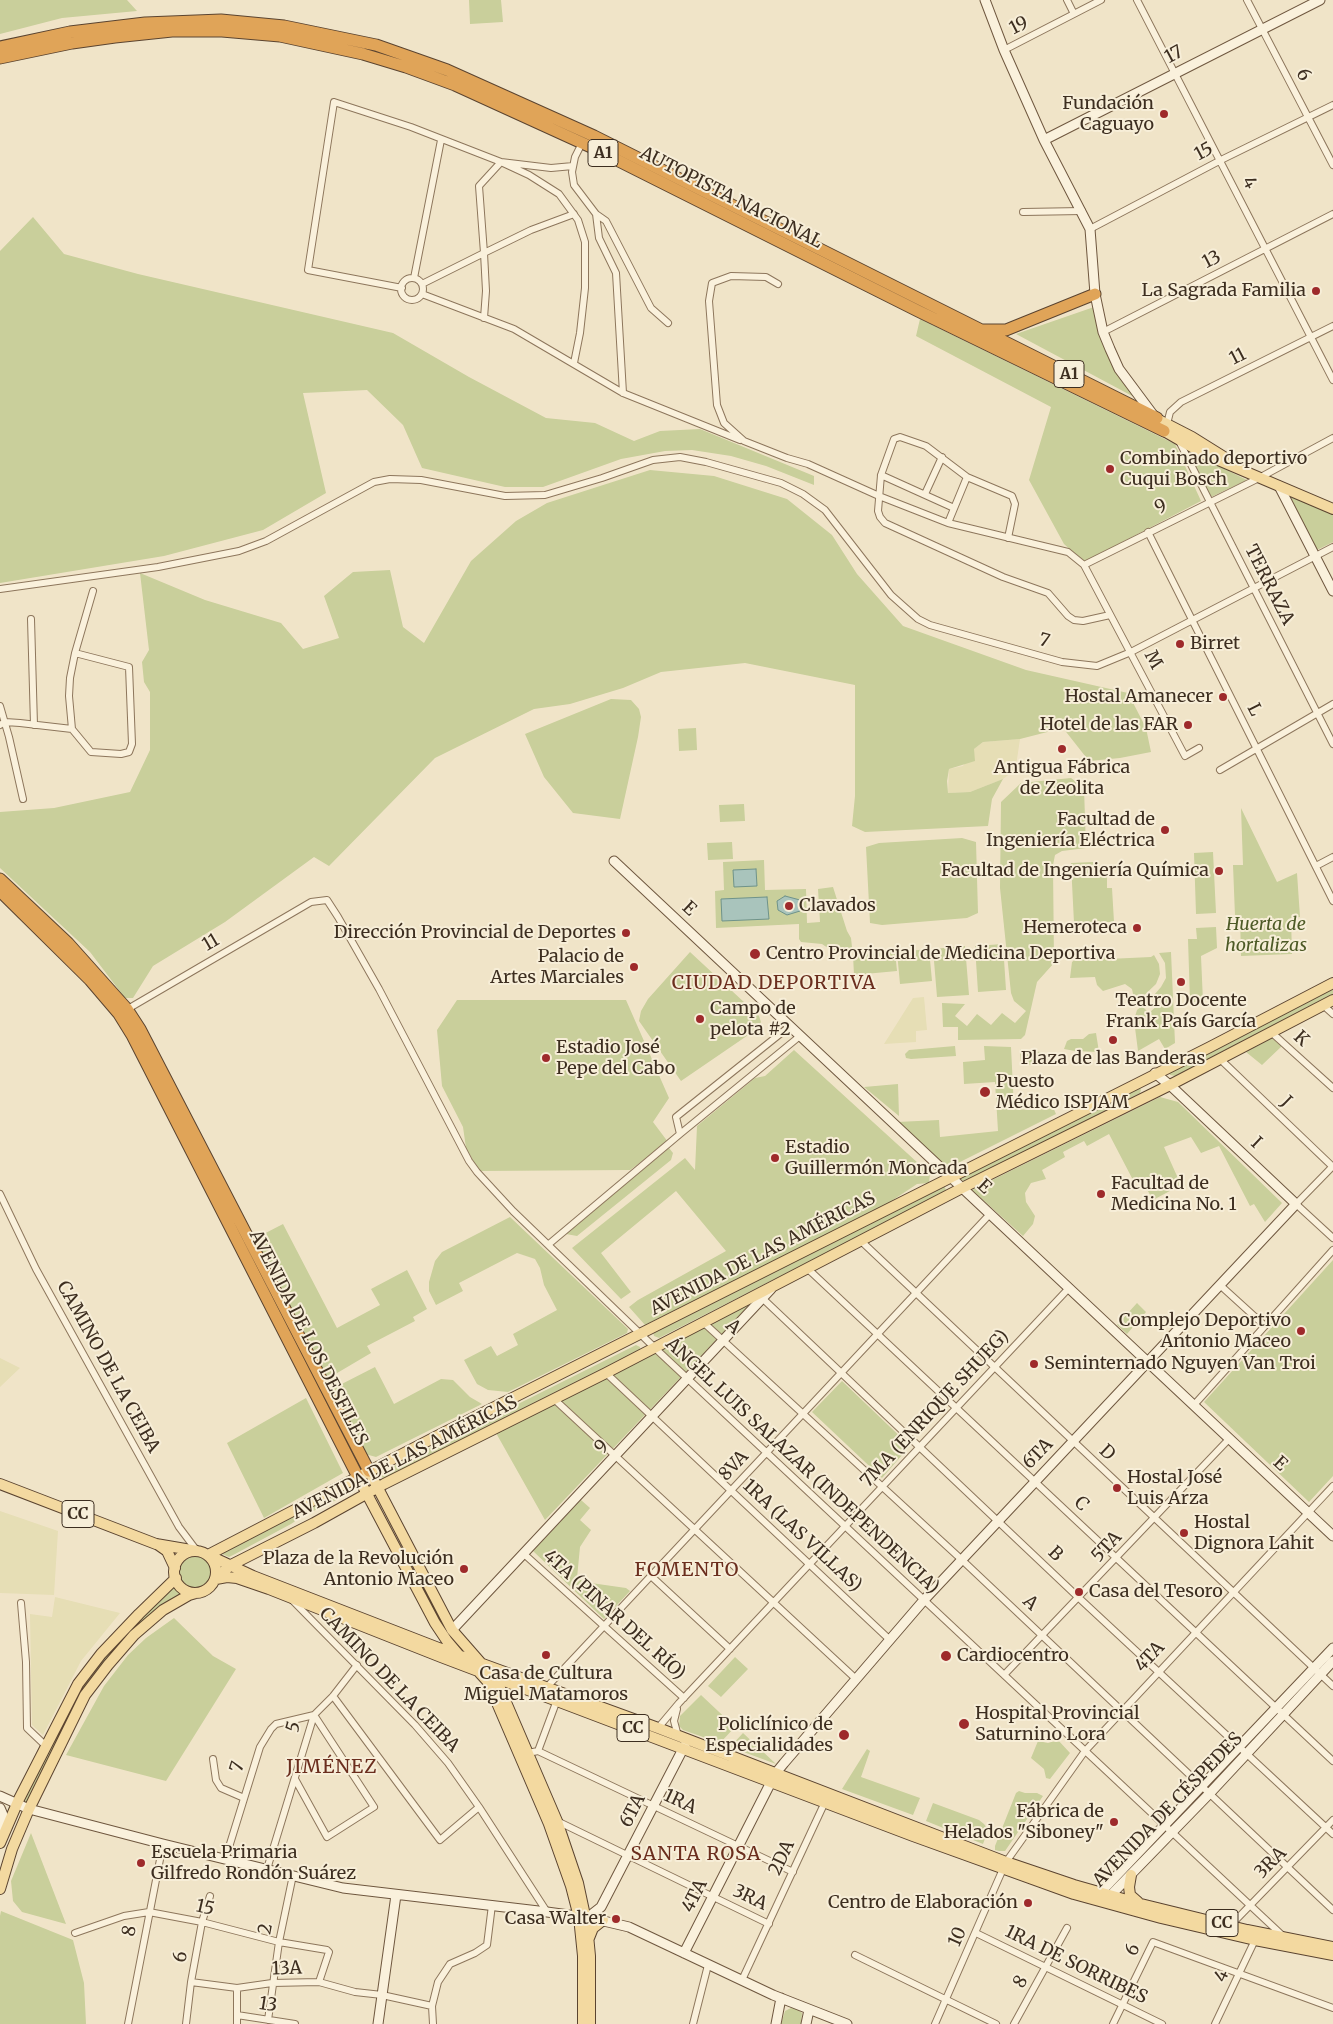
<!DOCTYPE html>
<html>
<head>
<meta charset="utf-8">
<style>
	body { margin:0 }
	canvas { display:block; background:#f0e4c8 }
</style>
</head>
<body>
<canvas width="1333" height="2024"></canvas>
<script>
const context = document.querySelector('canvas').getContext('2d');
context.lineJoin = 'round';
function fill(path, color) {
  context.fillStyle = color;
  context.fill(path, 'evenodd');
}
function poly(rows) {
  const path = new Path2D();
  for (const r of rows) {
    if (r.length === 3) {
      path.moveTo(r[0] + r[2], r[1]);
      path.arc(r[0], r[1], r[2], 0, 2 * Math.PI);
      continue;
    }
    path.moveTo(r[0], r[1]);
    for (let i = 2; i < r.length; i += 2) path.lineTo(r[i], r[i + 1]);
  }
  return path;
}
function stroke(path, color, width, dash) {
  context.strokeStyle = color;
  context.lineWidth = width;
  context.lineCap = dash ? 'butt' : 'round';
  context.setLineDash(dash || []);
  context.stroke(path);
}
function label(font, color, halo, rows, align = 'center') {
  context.font = font + ' Merriweather,serif';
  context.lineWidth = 4;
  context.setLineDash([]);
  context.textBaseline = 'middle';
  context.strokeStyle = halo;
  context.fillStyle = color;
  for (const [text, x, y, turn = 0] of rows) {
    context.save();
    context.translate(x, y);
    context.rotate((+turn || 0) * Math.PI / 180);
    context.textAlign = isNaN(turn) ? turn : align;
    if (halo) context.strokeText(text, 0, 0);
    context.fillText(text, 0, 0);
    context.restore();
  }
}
fill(poly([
	[1020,739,1016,766,1011,773,1003,779,970,792,948,793,949,769,963,766,974,749,983,742],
	[924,997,927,1030,916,1031,916,1042,884,1044,913,998],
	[0,1358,20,1368,0,1387],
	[0,1511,58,1531,54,1595,0,1593],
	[55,1597,120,1613,81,1661,43,1735,32,1725,30,1614,52,1617]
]), '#e6deb5');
fill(poly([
	[0,0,127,0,137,11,62,18,0,34],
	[469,0,501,0,503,22,470,24],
	[33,217,64,254,138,274,393,333,469,377,546,418,595,423,634,441,660,431,700,429,814,476,814,485,766,466,731,456,692,450,665,451,621,459,543,487,505,487,422,468,403,425,367,390,303,393,326,493,263,530,164,556,0,583,0,251],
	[1094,307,1100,335,1111,364,1136,398,1016,334],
	[920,319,1175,444,1201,501,1084,562,1064,544,1029,480,1051,407,916,336],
	[1188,451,1247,480,1211,497],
	[650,470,714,476,787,499,832,535,857,574,903,626,1026,670,1128,693,1146,728,1151,752,1120,758,1089,761,1063,728,1020,739,983,742,974,749,975,761,949,769,947,781,948,793,970,792,1003,779,992,799,988,826,865,832,852,826,855,796,855,685,745,663,661,672,623,688,570,704,534,709,435,758,329,866,314,857,225,922,153,966,133,998,125,998,90,952,0,868,0,812,54,808,130,792,150,750,150,692,144,682,142,662,149,650,140,573,205,600,281,623,303,649,339,638,324,596,353,572,390,570,403,627,424,643,471,561,516,521,547,503],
	[1290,496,1333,515,1333,542,1317,550],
	[611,699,631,700,639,709,641,717,638,737,620,819,573,813,544,777,525,734],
	[696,728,697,750,679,751,678,729],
	[1071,778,1084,788,1086,848,1062,851,1055,855,1053,865,1054,963,1037,982,1025,1035,1021,1039,958,1040,958,1027,943,1027,942,1003,965,1004,955,1016,967,1026,977,1014,991,1025,1002,1013,1015,1023,1026,1011,1014,1001,1011,993,1000,888,1001,802,1021,783],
	[744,804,745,821,720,822,719,805],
	[1241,808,1277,882,1297,873,1300,917,1291,918,1292,954,1241,956,1240,916,1235,916,1233,865,1243,865],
	[962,838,976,842,978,913,967,918,882,925,870,923,866,847,879,843],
	[732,842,733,859,708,860,707,843],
	[1213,852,1216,913,1196,914,1194,853],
	[764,860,765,890,806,889,807,923,820,922,818,889,833,887,847,931,851,938,852,947,849,952,831,950,822,944,801,942,799,939,799,924,716,928,715,891,724,890,723,862],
	[1093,862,1100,866,1102,870,1107,870,1107,888,1112,888,1114,922,1106,922,1106,932,1091,932,1090,923,1074,923,1071,863],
	[1216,927,1217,948,1201,956,1203,1002,1190,1002,1188,939,1197,939,1196,928],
	[1003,944,1006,990,978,992,975,946],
	[965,946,969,995,937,997,933,949],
	[929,949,932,981,900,984,897,952],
	[895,951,897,971,854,975,853,955],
	[690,952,759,1016,761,1022,757,1029,681,1081,639,1021,641,1011,648,999],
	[1171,952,1175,1043,1165,1049,1159,1039,1138,1051,1134,1020,1137,1010,1142,1006,1149,1013,1161,1002,1154,995,1161,987,1166,978,1165,963,1159,953],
	[1154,955,1159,964,1160,974,1156,984,1135,1004,1132,989,1125,984,1103,991,1097,985,1095,977,1070,978,1072,962,1078,957,1105,956,1108,959,1151,957],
	[1333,986,1333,994,1175,1076,1170,1075,1169,1072],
	[457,1000,626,1000,669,1098,653,1122,668,1142,630,1170,479,1171,466,1148,463,1127,442,1086,437,1030],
	[1096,1033,1099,1052,1075,1051,1064,1049,1067,1041,1071,1039,1083,1039,1089,1034],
	[1272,1038,1282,1046,1262,1065,1246,1052],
	[955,1046,956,1056,911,1059,906,1058,905,1054,909,1050],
	[984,1046,1011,1047,1014,1109,1031,1110,1052,1105,1056,1114,948,1168,897,1122,939,1120,940,1137,998,1131,995,1082,964,1084,963,1062,985,1060],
	[1020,1049,1040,1052,1046,1056,1050,1064,1021,1065],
	[794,1050,930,1174,929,1183,917,1184,881,1208,645,1325,629,1307,638,1300,726,1251,676,1191,601,1253,631,1292,621,1299,572,1248,685,1158,695,1170,697,1126,755,1078,765,1076],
	[898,1084,899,1116,864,1087],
	[1139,1086,1141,1090,1140,1093,966,1181,961,1180,961,1177],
	[1160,1097,1178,1102,1282,1203,1265,1222,1254,1204,1250,1206,1219,1146,1201,1153,1191,1137,1164,1147,1181,1185,1153,1200,1140,1177,1133,1180,1109,1134,1087,1146,1084,1141,1063,1152,1065,1157,1042,1170,1046,1179,1031,1183,1025,1193,1026,1202,1035,1216,1033,1224,1023,1236,972,1190],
	[669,1148,673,1153,671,1160,577,1236,566,1234],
	[944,1185,946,1190,945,1192,659,1338,654,1336,653,1332],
	[510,1217,628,1329,627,1333,508,1392,488,1390,477,1384,464,1360,491,1346,497,1356,518,1345,513,1334,557,1310,544,1285,540,1268,535,1259,517,1253,459,1283,463,1291,436,1305,429,1291,429,1282,435,1261,442,1252],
	[283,1224,337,1328,380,1305,371,1289,407,1270,427,1309,413,1317,415,1321,367,1346,371,1353,327,1379,254,1239],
	[1333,1260,1333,1476,1309,1502,1204,1402],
	[754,1300,545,1520,496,1433],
	[1137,1303,1146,1312,1127,1334,1117,1325],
	[636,1345,640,1347,640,1350,386,1479,381,1477,382,1472],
	[375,1367,394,1404,441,1379,453,1380,470,1397,482,1404,376,1457,365,1454,332,1389],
	[842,1381,910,1446,882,1478,812,1412],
	[306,1398,343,1473,264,1518,227,1443],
	[353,1486,355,1491,303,1516,291,1524,235,1554,229,1557,220,1553],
	[581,1500,590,1508,580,1520,591,1530,580,1547,577,1578,584,1582,626,1588,630,1591,604,1619,533,1551],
	[195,1572,16],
	[174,1585,177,1590,183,1592,161,1605,131,1632,104,1663,27,1804,22,1802,82,1687,103,1658],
	[174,1618,213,1656,236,1669,166,1781,66,1755,104,1686,128,1655,146,1638],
	[735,1657,748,1669,721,1697,708,1686],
	[701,1695,735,1727,720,1743,683,1730,679,1726,680,1716],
	[743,1733,776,1764,730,1747],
	[1058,1740,1070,1753,1050,1779,1046,1778,1044,1769,1031,1758,1038,1741,1048,1743],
	[867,1749,870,1751,861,1777,920,1798,913,1815,842,1789],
	[1019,1791,1025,1793,1037,1793,1043,1796,1005,1851,999,1851,995,1850,995,1846,1016,1793],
	[933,1803,979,1820,984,1824,987,1828,987,1833,983,1844,926,1821],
	[31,1833,66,1924,22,1912,13,1901,11,1881],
	[1,1911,73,1940,84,1983,86,2024,0,2024,0,1916],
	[791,2008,797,2009,802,2013,801,2024,781,2024,785,2011]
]), '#c9cf9b');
const water = poly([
	[756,869,757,886,734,887,733,870,756,869],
	[785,896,800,900,800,911,787,915,778,910,777,901,785,896],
	[767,897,769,919,722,921,721,899,767,897]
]);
fill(water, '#a9c4bc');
stroke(water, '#6f938a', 1);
const street = poly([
	[1067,0,1074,14],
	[1137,0,1333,380],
	[1247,0,1333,165],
	[1004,50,1101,0],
	[582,143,575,157,572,172,574,185,596,214,606,221,651,308,668,323],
	[573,166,551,168,501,162,479,186,484,253,531,230,574,214],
	[1023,212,1082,211],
	[596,214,599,238,616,273,623,393],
	[1090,229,1221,160,1333,105],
	[414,278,441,140],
	[412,289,11],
	[422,284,484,253,486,291,484,318],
	[778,284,766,277,731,276,712,283,709,301,717,405,724,423,744,441,787,458,808,464,879,496,948,523,1068,552,1084,565,1185,756,1199,748],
	[402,288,308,270,334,102,411,127,501,162,529,175,559,194,578,220,585,242,585,288,580,333,574,363],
	[422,294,514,329,623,393,740,440],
	[1103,332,1333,214],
	[1167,424,1170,412,1181,402,1333,326],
	[1179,441,1333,744],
	[881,475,954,508],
	[925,494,942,457],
	[948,523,967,477],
	[1148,532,1333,901],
	[1008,538,1015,504,1012,496,967,477,926,446,900,437,894,439,881,475,878,511,880,517,885,523,1003,577,1048,593,1068,616,1074,620,1083,621,1110,615],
	[1084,565,1259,478,1333,438],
	[0,589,158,567,239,551,266,541,374,482,390,479,421,480,505,496,545,495,602,478,653,460,680,457,706,462,781,483,803,494,825,510,891,595,918,619,930,625,1062,662,1097,666,1131,652,1333,547],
	[31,619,34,725],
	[75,653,129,667,132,744,129,752,121,754,91,752,72,729,69,696,70,678,75,653,93,591],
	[0,706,9,737,23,799],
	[0,725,5,722,20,723,72,729],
	[1220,770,1333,704],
	[1316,866,1333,857],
	[1323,1005,1333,1014],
	[126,1010,311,902,327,900,338,917,379,989,469,1161,477,1172,513,1211,657,1350,1284,1937],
	[790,1026,676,1117,680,1134,800,1036],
	[1271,1032,1333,1088],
	[1219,1058,1333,1167],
	[1333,1166,1296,1204,1333,1238],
	[0,1194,36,1269,179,1527,197,1551],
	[861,1241,1333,1686],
	[549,1244,680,1134],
	[808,1269,1333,1761],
	[1221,1286,1265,1326],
	[760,1296,1079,1598,1333,1834],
	[703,1322,962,1560,1333,1910],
	[606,1373,890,1640],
	[554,1399,856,1679],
	[1194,1405,1333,1250],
	[524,1554,684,1698],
	[651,1576,730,1649],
	[292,1600,415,1725,448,1763,479,1807,547,1912],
	[21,1603,26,1662,27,1728,46,1746],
	[1004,1675,1229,1439],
	[545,1689,990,1214],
	[333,1696,440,1840,479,1807],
	[677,1709,674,1721,678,1736],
	[658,1728,679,1703,1069,1288],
	[538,1751,557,1700],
	[528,1753,538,1751,793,1872],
	[213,1759,216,1780,221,1788,244,1798],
	[557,1821,769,1924],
	[225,1860,260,1747,271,1729,276,1724,314,1715,374,1807,327,1837,295,1779],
	[267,1869,314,1715,333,1696,357,1665],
	[1230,1926,1333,1820],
	[75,1933,124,1916,149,1912,202,1922,279,1942,327,1950,329,1952,319,1982],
	[976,1933,1162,2024],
	[855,1955,996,2024],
	[742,1980,825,1802],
	[191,1982,237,1988,272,1983,319,1982,355,1992,382,1995,432,2006],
	[237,2015,295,2024],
	[268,2020,279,1942,293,1875],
	[128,2024,163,1844],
	[186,2024,191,1982,202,1922,210,1896],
	[237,2024,237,1988],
	[433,2024,432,2006,438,1982,450,1964,475,1953,487,1945,492,1905],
	[693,2024,708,1965],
	[935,2024,1006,1862,1085,1751,1333,1486],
	[1014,2024,1067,1928],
	[1113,2024,1153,1942,1333,2008],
	[1215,2024,1255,1940]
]);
const secondary = poly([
	[985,0,1004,50,1044,140,1090,229,1095,294,1103,332,1110,349,1119,369,1154,416],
	[1044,140,1320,0],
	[1279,486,1333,591],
	[614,861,1333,1536],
	[452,1630,771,1289],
	[0,1796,29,1809,163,1844,343,1888,547,1912,591,1918,629,1927,773,1995,847,2024],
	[0,1808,3,1815,4,1831],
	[1100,1898,1100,1893,1333,1648],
	[1108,1898,1210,1793,1333,1661],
	[587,1918,601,1907,685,1745],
	[684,1953,768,1788,775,1774,784,1763,924,1600,1296,1204,1172,1087,1155,1073],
	[378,2024,396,1895],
	[776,2024,781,1998],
	[806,2024,809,2010]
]);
const primary = poly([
	[1157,419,1192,437,1224,457],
	[1160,425,1164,431,1204,454,1333,509],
	[369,1471,452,1630,480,1662],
	[358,1477,435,1623,447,1641,458,1654],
	[0,1484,156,1544,197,1551],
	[157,1544,167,1551,175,1568],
	[195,1572,21],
	[208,1555,439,1435,1210,1047,1333,983],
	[208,1555,253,1576,436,1647,658,1728,1006,1862,1074,1885,1141,1904,1247,1930,1333,1947],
	[215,1579,231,1565,314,1523,384,1484,606,1373,962,1188,1170,1085,1333,1000],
	[216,1579,227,1577,237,1578,269,1589,441,1657,913,1836,1074,1894,1161,1918,1255,1940,1333,1955],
	[478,1671,488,1682,549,1824,571,1886,579,1917,583,1956,583,2024],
	[492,1674,499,1686,557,1821,578,1883,587,1925,590,1956,590,2024],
	[0,1843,19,1799,78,1684,101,1654,139,1614,176,1578],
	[1131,1875,1129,1887,1130,1895,1138,1902],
	[0,1889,12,1849,29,1809,85,1695,108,1665,134,1635,163,1610,189,1595,196,1593],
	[589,1938,593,1928,603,1920]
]);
const highway = poly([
	[0,47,70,32,145,23,221,20,284,26,376,45,447,70,594,136,1157,418],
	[0,58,72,43,115,37,172,31,222,31,280,36,363,54,406,67,455,85,591,147,918,311,1164,431],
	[982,330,1006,330,1095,294],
	[0,879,68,943,127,1009,140,1029,369,1471],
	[0,891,90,980,119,1014,132,1035,358,1477]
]);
stroke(street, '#8d765c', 8);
stroke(secondary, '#6f573f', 11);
stroke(primary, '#5b4430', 12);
stroke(highway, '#5b4430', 13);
stroke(street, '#faf1dc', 6);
stroke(secondary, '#faf1dc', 9);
stroke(primary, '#f3d9a0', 10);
stroke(highway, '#e0a458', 11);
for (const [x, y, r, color] of [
	[1164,114,5,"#9e2a2b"],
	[1316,291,5,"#9e2a2b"],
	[1110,469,5,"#9e2a2b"],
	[1180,644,5,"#9e2a2b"],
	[1223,697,5,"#9e2a2b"],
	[1188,725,5,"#9e2a2b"],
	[1062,749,5,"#9e2a2b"],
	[1165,830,5,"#9e2a2b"],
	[1219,871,5,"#9e2a2b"],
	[789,906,5,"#9e2a2b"],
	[1137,928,5,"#9e2a2b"],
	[626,933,5,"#9e2a2b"],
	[755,954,6,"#9e2a2b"],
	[634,967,5,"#9e2a2b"],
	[1181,982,5,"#9e2a2b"],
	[700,1019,5,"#9e2a2b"],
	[1113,1040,5,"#9e2a2b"],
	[546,1058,5,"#9e2a2b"],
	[985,1092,6,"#9e2a2b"],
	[775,1158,5,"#9e2a2b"],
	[1101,1194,5,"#9e2a2b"],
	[1301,1331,5,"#9e2a2b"],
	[1034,1364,5,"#9e2a2b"],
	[1117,1488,5,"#9e2a2b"],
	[1184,1533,5,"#9e2a2b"],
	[464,1569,5,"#9e2a2b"],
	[1079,1592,5,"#9e2a2b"],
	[546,1655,5,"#9e2a2b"],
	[946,1656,6,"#9e2a2b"],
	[964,1724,6,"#9e2a2b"],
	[844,1735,6,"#9e2a2b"],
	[1114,1822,5,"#9e2a2b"],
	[141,1863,5,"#9e2a2b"],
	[1028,1903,5,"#9e2a2b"],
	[616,1919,5,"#9e2a2b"]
]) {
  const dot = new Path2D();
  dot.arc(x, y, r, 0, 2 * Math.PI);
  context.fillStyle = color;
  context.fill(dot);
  stroke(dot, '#f7eed8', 2);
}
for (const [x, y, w] of [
	[603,153,30],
	[1069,374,30],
	[78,1514,32],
	[633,1728,32],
	[1222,1923,32]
]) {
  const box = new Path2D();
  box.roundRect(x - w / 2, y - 13.5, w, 27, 4);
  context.fillStyle = '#f7eed8';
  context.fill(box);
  stroke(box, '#3d2e20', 1);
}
label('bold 16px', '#3d2e20', null, [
	["A1",603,153],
	["A1",1069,374],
	["CC",78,1514],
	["CC",633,1728],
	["CC",1222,1923]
]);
label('18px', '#3d2e20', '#f7eed8', [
	["19",1019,26,-27],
	["17",1174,55,-28],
	["6",1303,75,62],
	["15",1204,152,-28],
	["4",1249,183,63],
	["AUTOPISTA NACIONAL",731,198,27],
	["13",1212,260,-27],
	["11",1238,357,-27],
	["9",1161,507,-27],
	["TERRAZA",1269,585,63],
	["7",1044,641,16],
	["M",1153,660,62],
	["L",1254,710,63],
	["E",689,909,43],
	["11",211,943,-30],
	["K",1301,1039,43],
	["J",1286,1102,44],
	["I",1256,1143,43],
	["E",984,1187,43],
	["AVENIDA DE LAS AMÉRICAS",763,1254,-27],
	["A",733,1327,41],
	["AVENIDA DE LOS DESFILES",308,1338,63],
	["CAMINO DE LA CEIBA",108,1367,61],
	["7MA (ENRIQUE SHUEG)",935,1409,-47],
	["9",602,1447,-47],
	["D",1107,1453,43],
	["6TA",1038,1454,-46],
	["AVENIDA DE LAS AMÉRICAS",405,1458,-27],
	["E",1280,1464,43],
	["8VA",734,1466,-47],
	["ÁNGEL LUIS SALAZAR (INDEPENDENCIA)",802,1466,43],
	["C",1081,1504,44],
	["1RA (LAS VILLAS)",802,1536,43],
	["5TA",1107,1547,-47],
	["B",1055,1554,44],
	["A",1030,1603,43],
	["4TA (PINAR DEL RÍO)",614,1615,42],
	["4TA",1150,1657,-47],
	["CAMINO DE LA CEIBA",389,1680,46],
	["5",294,1727,-74],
	["7",238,1767,-73],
	["1RA",680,1802,25],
	["AVENIDA DE CÉSPEDES",1168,1810,-46],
	["6TA",633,1811,-63],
	["2DA",782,1858,-65],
	["3RA",1271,1863,-45],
	["4TA",695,1896,-63],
	["3RA",750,1898,26],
	["15",205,1908,13],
	["2",266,1929,-79],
	["8",130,1931,-79],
	["10",958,1937,-66],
	["6",1133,1950,-64],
	["6",181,1957,-79],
	["1RA DE SORRIBES",1076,1965,26],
	["13A",287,1969,-2],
	["4",1222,1976,-64],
	["8",1021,1982,-60],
	["13",268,2005,9]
]);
label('18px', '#3d2e20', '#f7eed8', [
	["Fundación",1154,104,"right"],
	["Caguayo",1154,125,"right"],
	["La Sagrada Familia",1306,291,"right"],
	["Combinado deportivo",1120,459],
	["Cuqui Bosch",1120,480],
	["Birret",1190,644],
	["Hostal Amanecer",1213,697,"right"],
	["Hotel de las FAR",1178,725,"right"],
	["Antigua Fábrica",1062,768,"center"],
	["de Zeolita",1062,789,"center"],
	["Facultad de",1155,820,"right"],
	["Ingeniería Eléctrica",1155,841,"right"],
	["Facultad de Ingeniería Química",1209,871,"right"],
	["Clavados",799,906],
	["Hemeroteca",1127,928,"right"],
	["Dirección Provincial de Deportes",616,933,"right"],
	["Centro Provincial de Medicina Deportiva",766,954],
	["Palacio de",624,957,"right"],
	["Artes Marciales",624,978,"right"],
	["Teatro Docente",1181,1001,"center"],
	["Frank País García",1181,1022,"center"],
	["Campo de",710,1009],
	["pelota #2",710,1030],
	["Estadio José",556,1048],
	["Pepe del Cabo",556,1069],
	["Plaza de las Banderas",1113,1059,"center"],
	["Puesto",996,1082],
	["Médico ISPJAM",996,1103],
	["Estadio",785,1148],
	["Guillermón Moncada",785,1169],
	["Facultad de",1111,1184],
	["Medicina No. 1",1111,1205],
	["Complejo Deportivo",1291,1321,"right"],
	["Antonio Maceo",1291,1342,"right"],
	["Seminternado Nguyen Van Troi",1044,1364],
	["Hostal José",1127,1478],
	["Luis Arza",1127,1499],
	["Hostal",1194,1523],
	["Dignora Lahit",1194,1544],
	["Plaza de la Revolución",454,1559,"right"],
	["Antonio Maceo",454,1580,"right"],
	["Casa del Tesoro",1089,1592],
	["Cardiocentro",957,1656],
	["Casa de Cultura",546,1674,"center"],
	["Miguel Matamoros",546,1695,"center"],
	["Hospital Provincial",975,1714],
	["Saturnino Lora",975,1735],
	["Policlínico de",833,1725,"right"],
	["Especialidades",833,1746,"right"],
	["Fábrica de",1104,1812,"right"],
	["Helados \"Siboney\"",1104,1833,"right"],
	["Escuela Primaria",151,1853],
	["Gilfredo Rondón Suárez",151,1874],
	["Centro de Elaboración",1018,1903,"right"],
	["Casa Walter",606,1919,"right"]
], 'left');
label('italic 18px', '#4d5a26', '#f7eed8', [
	["Huerta de",1266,925],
	["hortalizas",1266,946]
]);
context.letterSpacing = '1px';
label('19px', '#6b2e1e', '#f7eed8', [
	["CIUDAD DEPORTIVA",774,984],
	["FOMENTO",687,1571],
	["JIMÉNEZ",332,1768],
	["SANTA ROSA",696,1855]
]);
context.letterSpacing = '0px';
</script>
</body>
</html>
